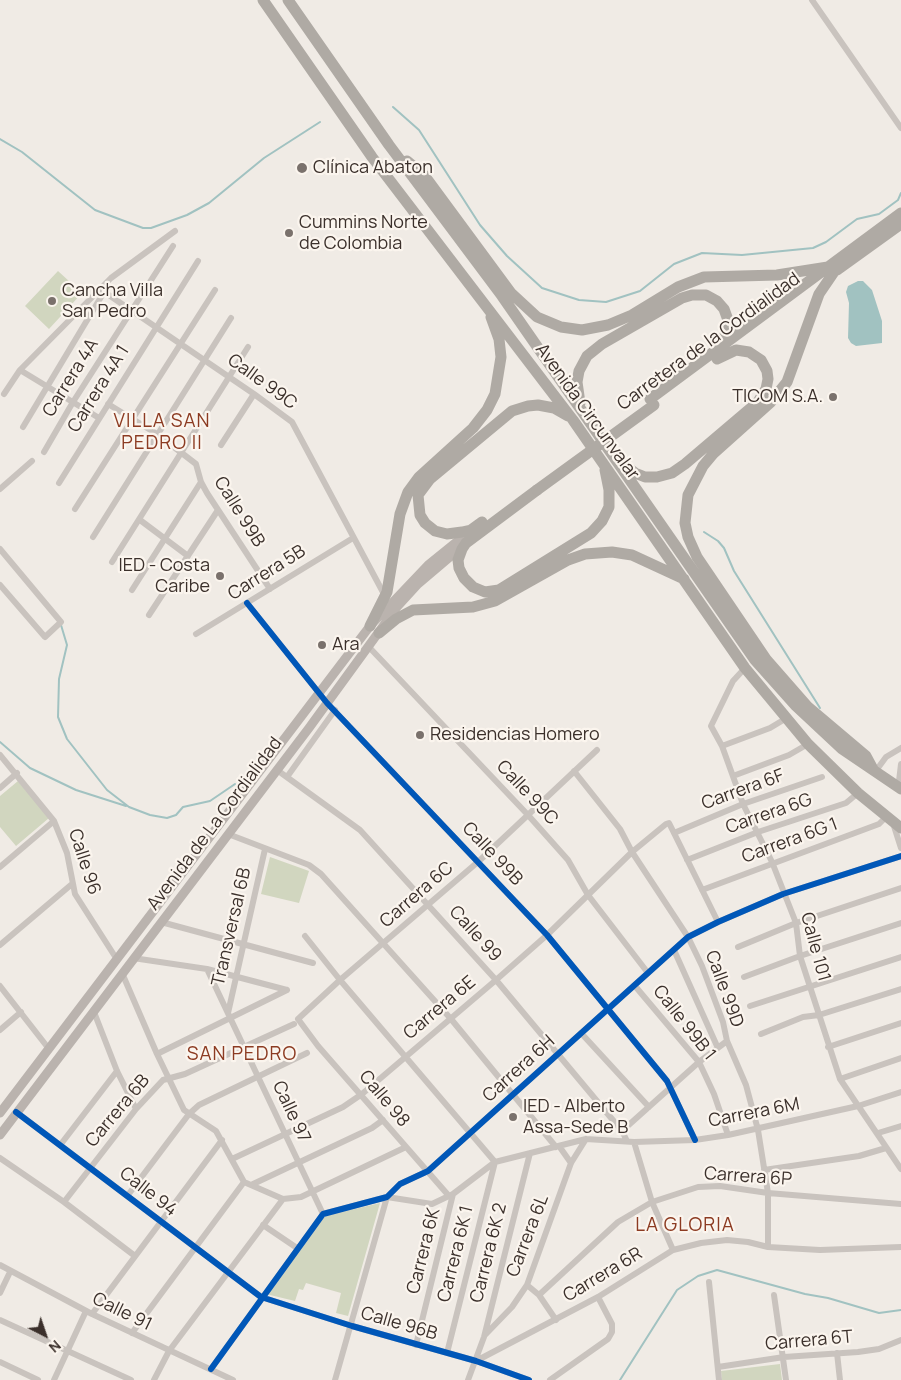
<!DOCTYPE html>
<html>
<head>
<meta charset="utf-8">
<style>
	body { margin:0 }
	#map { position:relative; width:901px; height:1380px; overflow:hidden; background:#f0ebe5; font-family:Manrope,sans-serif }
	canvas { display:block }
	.north { position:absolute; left:20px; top:1310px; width:50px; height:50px; -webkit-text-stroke:4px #fbf5ee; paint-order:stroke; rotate:139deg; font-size:14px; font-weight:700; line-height:20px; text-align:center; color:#3b302b }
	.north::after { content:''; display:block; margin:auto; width:18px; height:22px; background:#3b302b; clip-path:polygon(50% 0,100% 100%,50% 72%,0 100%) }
</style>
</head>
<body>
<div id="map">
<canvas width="901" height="1380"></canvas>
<div class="north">N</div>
</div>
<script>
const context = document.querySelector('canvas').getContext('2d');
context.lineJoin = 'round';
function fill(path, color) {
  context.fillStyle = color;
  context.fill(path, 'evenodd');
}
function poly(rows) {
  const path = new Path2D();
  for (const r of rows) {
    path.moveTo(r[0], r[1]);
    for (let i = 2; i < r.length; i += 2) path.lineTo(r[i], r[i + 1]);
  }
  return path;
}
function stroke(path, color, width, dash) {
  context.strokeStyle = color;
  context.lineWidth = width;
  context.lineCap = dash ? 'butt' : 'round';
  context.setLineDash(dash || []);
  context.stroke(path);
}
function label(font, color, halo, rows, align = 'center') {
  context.font = font + ' Manrope,sans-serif';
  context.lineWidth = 4.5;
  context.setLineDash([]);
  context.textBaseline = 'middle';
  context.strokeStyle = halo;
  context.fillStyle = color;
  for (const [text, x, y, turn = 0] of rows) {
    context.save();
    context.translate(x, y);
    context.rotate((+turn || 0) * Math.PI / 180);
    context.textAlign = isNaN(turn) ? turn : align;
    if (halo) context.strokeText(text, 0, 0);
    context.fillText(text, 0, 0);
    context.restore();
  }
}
fill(poly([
	[58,271,82,293,49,329,25,306],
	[18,781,49,818,16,846,0,827,0,796],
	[270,857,309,871,299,903,261,894],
	[380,1203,348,1316,336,1313,341,1293,306,1283,303,1290,299,1289,295,1301,266,1294,325,1216],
	[780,1364,782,1380,722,1380,721,1371]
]), '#d1d6bf');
fill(poly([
	[858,281,863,281,872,290,882,321,882,343,856,346,851,343,848,338,849,303,846,292,848,286]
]), '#a1c2c1');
stroke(poly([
	[393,107,419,130,480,225,507,256,542,288,579,300,606,302,640,291,674,264,702,253,742,255,813,248,826,242,857,219,879,214,898,200,901,193],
	[0,139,22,152,95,210,143,228,151,228,187,215,209,203,264,158,320,122],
	[704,532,718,541,724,548,734,571,820,708],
	[61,625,67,645,59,679,58,717,67,739,107,790,129,807,150,815,167,818,176,815,183,807,210,801,235,784],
	[0,742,30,768,76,790,126,806],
	[620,1380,677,1290,698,1276,717,1270,805,1294,828,1298,879,1313,901,1310]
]), '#a1c2c1', 2);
stroke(poly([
	[812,0,901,128],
	[100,289,254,394,292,422,385,596],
	[20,370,99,418],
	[4,394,20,370,111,278,175,231],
	[108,404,157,434,196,464,201,482,207,493,270,589],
	[23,427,104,292],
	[221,445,254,394],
	[44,452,73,402,173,246],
	[59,483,198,261],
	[0,489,32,461],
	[75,509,215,290],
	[140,520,188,556],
	[93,537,231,318],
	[0,549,61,622,45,637,0,585],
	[112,562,248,347],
	[132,590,201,482],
	[247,603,327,703,547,935,667,1081,695,1140],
	[149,615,218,510],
	[196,634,353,538],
	[368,646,528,815,568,860,588,895,648,973],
	[745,668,733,681,711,726,722,746,743,804,772,862,796,923,800,956,840,1079,901,1169],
	[722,746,770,728,785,719],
	[0,755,54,821,67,853,75,894,116,958],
	[901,764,899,781,901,786],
	[277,770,360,830,496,980,622,1131,627,1141],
	[574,771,620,829,632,852,688,937,702,966,723,1022,727,1041,746,1085,758,1130,768,1193,768,1247],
	[875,772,886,757,901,748],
	[733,776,789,755,808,744],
	[287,777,335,710],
	[0,788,17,773],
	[893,823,901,848],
	[674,833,743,804,822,777],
	[228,834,309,865,321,874,451,1019,556,1147],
	[687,860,758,832,846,803,858,793],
	[0,867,54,821],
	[702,890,879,824,886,817],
	[161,922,313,963],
	[305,936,340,980,495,1162,447,1353],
	[0,945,72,884],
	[738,947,796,923,901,888],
	[674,950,717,1046],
	[133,958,207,969,287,990],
	[207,969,323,1214],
	[122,973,157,1054,184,1110,216,1131,244,1182,283,1199,301,1197,406,1147],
	[744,977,800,956,901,923],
	[0,986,49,1049],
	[635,986,699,1062,714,1094,728,1135],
	[750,1006,901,957],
	[94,1012,117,1071,136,1109],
	[228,1013,265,849],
	[0,1030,21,1012],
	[581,1033,649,1107],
	[761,1034,803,1017,819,1015,901,989],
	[828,1047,901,1023],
	[157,1054,287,990],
	[840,1079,901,1058],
	[16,1112,261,1297,352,1326,476,1361,529,1380],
	[622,1131,699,1062,727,1041],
	[878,1133,901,1126],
	[634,1142,652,1202,673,1250],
	[61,1144,117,1071],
	[559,1146,571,1163],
	[0,1158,64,1202,135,1256],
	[232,1159,343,1107,362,1094,496,980,547,935,632,852,666,824,669,823,674,833,718,922],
	[764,1170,859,1156,886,1148],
	[251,1185,372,1128,383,1120],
	[128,1195,189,1114,199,1105,307,1053],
	[449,1196,318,1046,298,1019,340,980,479,861,597,750],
	[64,1202,136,1109,163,1080,185,1074,294,1024],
	[263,1225,297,1248],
	[0,1265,92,1314,233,1380],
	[709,1282,719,1380],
	[527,1285,539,1295,556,1320],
	[0,1293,10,1272],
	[539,1295,618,1222,652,1202,698,1187,720,1186,768,1193,901,1204],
	[774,1295,786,1380],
	[92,1314,222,1140],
	[0,1320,131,1380],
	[132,1333,244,1182],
	[485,1335,512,1307,527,1285,571,1163,586,1139],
	[416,1345,453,1194],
	[837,1353,840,1380],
	[476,1361,598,1297,673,1250,701,1243,727,1240,748,1242,768,1247,820,1250,901,1247],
	[0,1362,38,1380],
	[718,1367,784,1357,858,1352,879,1349,901,1340],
	[211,1369,323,1214,387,1197,400,1184,428,1171,688,937,718,922,783,894,901,856],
	[54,1380,86,1311],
	[154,1380,169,1351,283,1199],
	[335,1380,387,1197,432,1204,453,1194,495,1162,586,1139,634,1142,695,1140,728,1135,858,1106,901,1092],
	[468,1380,484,1337,530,1153],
	[550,1380,608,1339,612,1332,612,1324,598,1297]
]), '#c9c3be', 6);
stroke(poly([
	[0,1113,370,626,428,565,470,531],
	[0,1135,309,728,397,607,418,584,464,545]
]), '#bab3ae', 9);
stroke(poly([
	[263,0,372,157,573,420,745,668,808,744,858,793,901,828],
	[288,0,389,145,502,296,755,660,796,706,842,749,901,789],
	[407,161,424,175,511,293,537,317,561,327,582,330,608,325,632,315,678,287,704,277,777,275,828,267],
	[837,270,901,224],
	[834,272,819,294,787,382,770,403,713,454,703,466,688,495,685,523,688,537,697,557,766,659,808,707,866,756,873,769],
	[650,399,901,213],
	[580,403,577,382,579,371,587,356,602,344,682,298,692,295,706,295,717,301,724,309,728,320,728,329,719,346],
	[623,464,635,473,645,477,657,477,672,473,685,464,758,402,766,389,768,379,767,371,761,360,749,352,736,350,717,359],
	[537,490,466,543,462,549,458,560,459,568,464,578,473,587,485,592,499,590,591,533,602,521,609,507,609,490,605,470],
	[482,522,471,530,462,532,447,534,435,531,425,523,420,515,418,495,430,479,512,411,528,406,538,405,554,408,568,416],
	[370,626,387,592,400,514,408,492,419,477,473,428,487,410,495,394,501,357,499,339,491,317],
	[379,633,396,619,413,610,473,607,495,601,568,560,585,554,612,552,632,555,684,579]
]), '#afaaa4', 11);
stroke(poly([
	[537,490,654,405]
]), '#afaaa4', 11);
stroke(poly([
	[247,603,327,703,547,935,667,1081,695,1140],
	[16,1112,261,1297,352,1326,476,1361,529,1380],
	[211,1369,323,1214,387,1197,400,1184,428,1171,688,937,718,922,783,894,901,856]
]), '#0057b8', 6);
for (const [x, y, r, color] of [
	[302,168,6,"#7a716c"],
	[289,233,5,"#7a716c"],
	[52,301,5,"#7a716c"],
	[833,397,5,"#7a716c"],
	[220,576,5,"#7a716c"],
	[322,645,5,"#7a716c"],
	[420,735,5,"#7a716c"],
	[513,1117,5,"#7a716c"]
]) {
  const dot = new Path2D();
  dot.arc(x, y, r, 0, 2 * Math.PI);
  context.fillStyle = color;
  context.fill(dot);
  stroke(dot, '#fbf5ee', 2);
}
label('18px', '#3b302b', '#fbf5ee', [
	["Clínica Abaton",313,168],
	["Cummins Norte",299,223],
	["de Colombia",299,244],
	["Cancha Villa",62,291],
	["San Pedro",62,312],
	["TICOM S.A.",823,397,"right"],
	["IED - Costa",210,566,"right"],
	["Caribe",210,587,"right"],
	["Ara",332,645],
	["Residencias Homero",430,735],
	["IED - Alberto",523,1107],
	["Assa-Sede B",523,1128]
], 'left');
label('18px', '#3b302b', '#fbf5ee', [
	["Carretera de la Cordialidad",709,342,-36],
	["Carrera 4A",71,378,-58],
	["Calle 99C",262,382,36],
	["Carrera 4A 1",99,389,-58],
	["Avenida Circunvalar",587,412,54],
	["Calle 99B",239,512,58],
	["Carrera 5B",267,573,-32],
	["Carrera 6F",743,790,-20],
	["Calle 99C",527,793,47],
	["Carrera 6G",769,814,-19],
	["Avenida de La Cordialidad",215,824,-53],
	["Carrera 6G 1",790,841,-20],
	["Calle 99B",492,854,47],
	["Calle 96",84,862,72],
	["Carrera 6C",417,895,-41],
	["Transversal 6B",232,927,-77],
	["Calle 99",475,934,48],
	["Calle 101",815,947,75],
	["Calle 99D",724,989,70],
	["Carrera 6E",440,1008,-40],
	["Calle 99B 1",684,1023,52],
	["Carrera 6H",519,1069,-42],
	["Calle 98",384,1099,50],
	["Carrera 6B",118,1111,-50],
	["Calle 97",291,1112,65],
	["Carrera 6M",754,1113,-11],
	["Carrera 6P",748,1177,4],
	["Calle 94",148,1192,38],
	["Carrera 6L",528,1236,-69],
	["Carrera 6K",424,1251,-76],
	["Carrera 6K 2",489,1253,-76],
	["Carrera 6K 1",456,1254,-76],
	["Carrera 6R",603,1275,-31],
	["Calle 91",122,1312,26],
	["Calle 96B",399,1324,16],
	["Carrera 6T",809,1341,-5]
]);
context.letterSpacing = '1px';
label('19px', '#8c3b22', '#fbf5ee', [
	["VILLA SAN",162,422],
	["PEDRO II",162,444],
	["SAN PEDRO",242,1055],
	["LA GLORIA",685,1226]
]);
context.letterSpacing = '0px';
</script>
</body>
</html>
